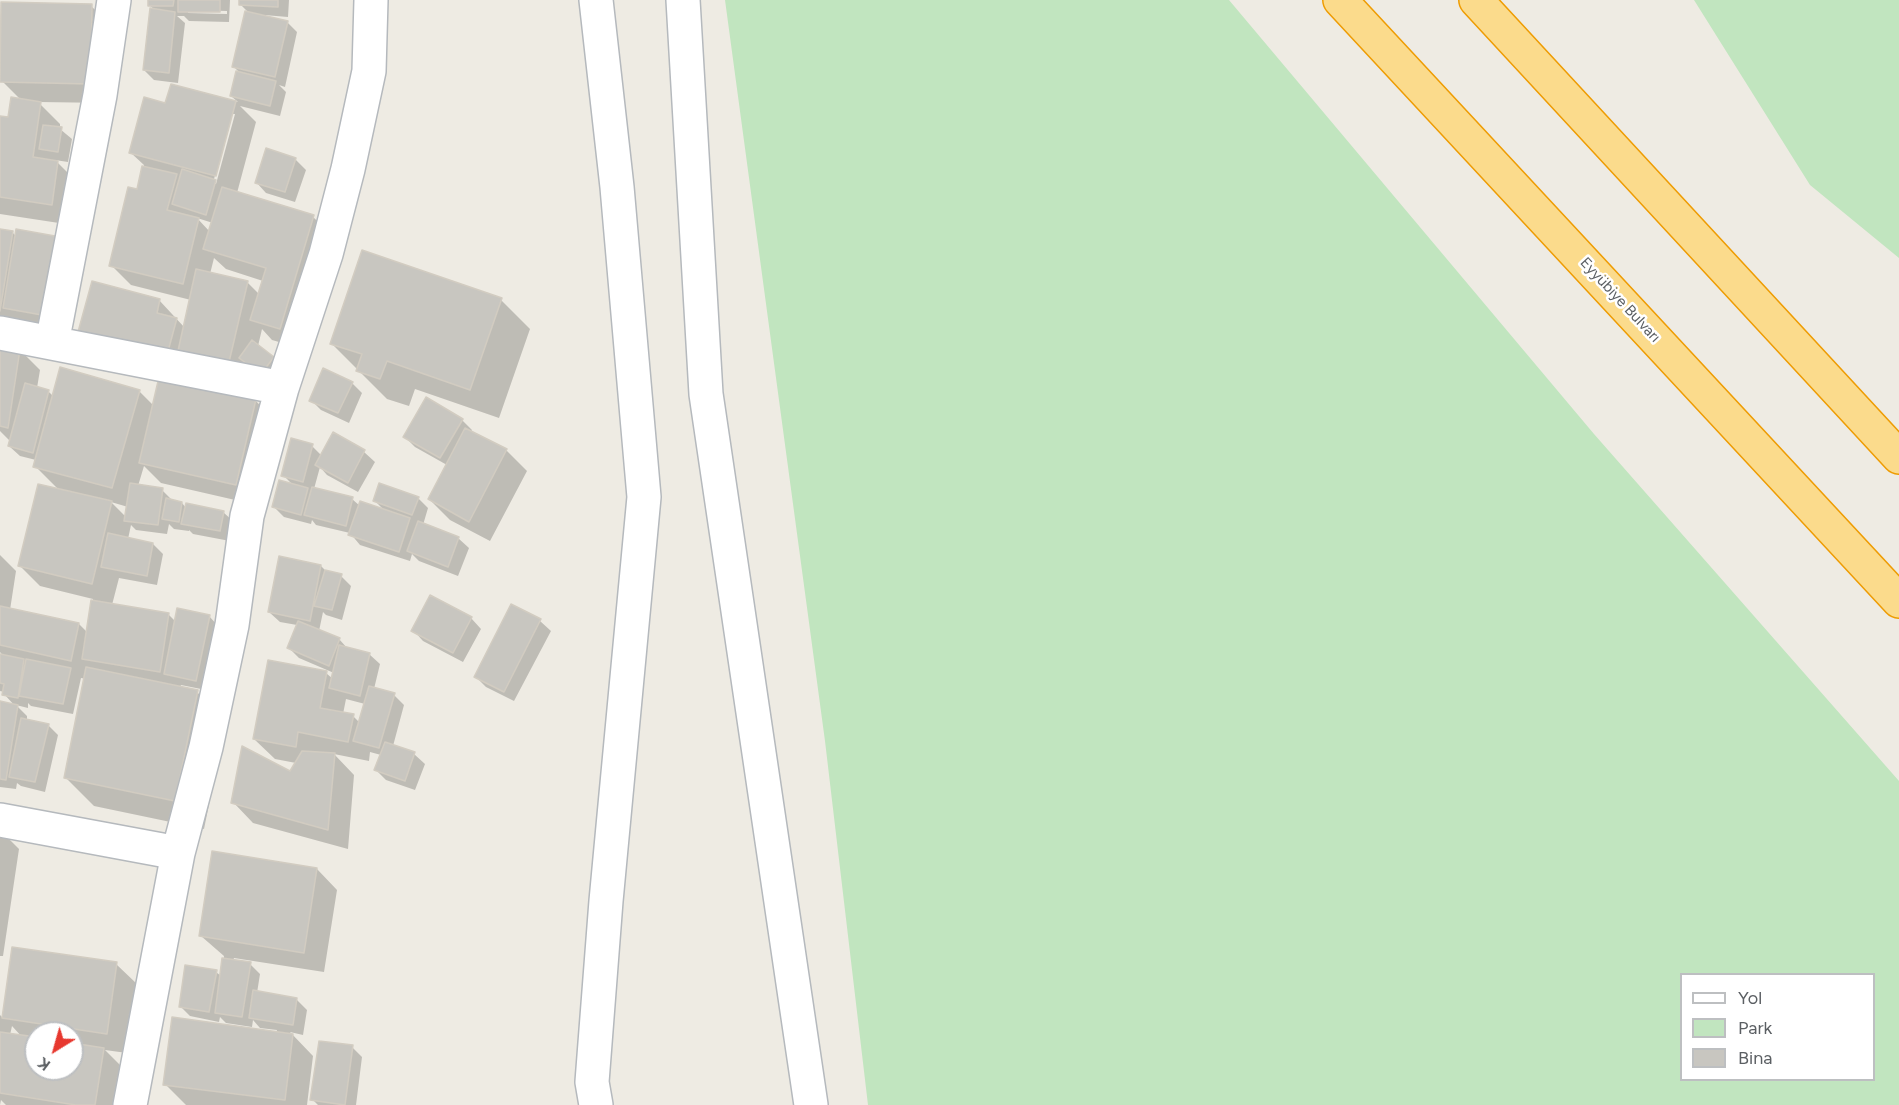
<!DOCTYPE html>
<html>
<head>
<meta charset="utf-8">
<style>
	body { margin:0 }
	#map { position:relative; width:1899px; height:1105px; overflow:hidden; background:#eeebe3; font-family:Figtree,sans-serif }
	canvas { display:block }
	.legend { position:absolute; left:1680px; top:973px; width:195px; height:108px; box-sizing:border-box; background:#fff; border:2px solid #bdbfc1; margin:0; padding:8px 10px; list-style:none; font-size:18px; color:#5b5f63 }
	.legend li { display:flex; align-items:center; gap:12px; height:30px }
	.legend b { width:30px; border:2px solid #bdbfc1 }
	.north { position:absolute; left:24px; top:1021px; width:60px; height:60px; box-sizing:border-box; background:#fff; border:2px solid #bdbfc1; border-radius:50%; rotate:217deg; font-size:16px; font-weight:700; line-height:24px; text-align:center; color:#5b5f63 }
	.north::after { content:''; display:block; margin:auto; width:21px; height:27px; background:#e7382f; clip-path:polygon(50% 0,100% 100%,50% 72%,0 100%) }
</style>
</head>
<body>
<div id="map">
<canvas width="1899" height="1105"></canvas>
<ul class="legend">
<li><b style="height:8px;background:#fff"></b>Yol</li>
<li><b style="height:16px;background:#c1e5bf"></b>Park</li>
<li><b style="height:16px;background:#c8c6c0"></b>Bina</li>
</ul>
<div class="north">K</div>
</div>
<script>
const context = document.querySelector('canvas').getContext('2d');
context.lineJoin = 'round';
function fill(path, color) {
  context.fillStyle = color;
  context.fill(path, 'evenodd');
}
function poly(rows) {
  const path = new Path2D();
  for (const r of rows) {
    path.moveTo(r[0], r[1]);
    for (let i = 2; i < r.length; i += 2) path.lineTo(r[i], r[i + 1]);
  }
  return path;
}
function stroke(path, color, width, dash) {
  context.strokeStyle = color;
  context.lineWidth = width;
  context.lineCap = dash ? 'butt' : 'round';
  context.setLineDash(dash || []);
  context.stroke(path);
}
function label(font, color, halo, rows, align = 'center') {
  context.font = font + ' Figtree,sans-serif';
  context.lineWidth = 5;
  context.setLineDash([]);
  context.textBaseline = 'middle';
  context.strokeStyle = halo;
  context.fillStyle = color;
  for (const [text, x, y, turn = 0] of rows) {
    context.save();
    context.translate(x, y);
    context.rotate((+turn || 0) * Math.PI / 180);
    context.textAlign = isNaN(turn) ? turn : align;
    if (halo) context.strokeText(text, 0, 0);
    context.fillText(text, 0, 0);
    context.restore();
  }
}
fill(poly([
	[725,0,1229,0,1594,434,1899,781,1899,1105,868,1105,825,741],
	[1682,974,1874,974,1874,1080,1682,1080],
	[1694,0,1899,0,1899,258,1810,185]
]), '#c1e5bf');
fill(poly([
	[150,0,230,0,229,22,189,21,184,16,177,16,185,23,178,83,154,80,144,70,155,10,149,5],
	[188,10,227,11,227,14,188,13],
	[240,0,289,0,288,17,264,15,264,17,287,22,297,32,285,87,279,85,286,92,280,116,240,106,256,122,237,193,313,217,334,237,300,348,272,340,262,329,258,346,283,368,272,383,100,352,159,300,185,328,191,300,131,285,111,265,138,191,144,165,131,153,166,105,172,85,238,102,231,96,241,74,234,67,250,14,240,4],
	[231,114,235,114,216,184,213,183],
	[197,218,213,223,210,232],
	[214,258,226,269,263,281,259,294,247,282,210,274],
	[91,6,112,26,111,103,38,102,60,124,60,129,72,139,68,162,55,160,78,183,72,225,0,214,0,117,10,119,21,100,2,81],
	[267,150,296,160,306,170,295,202,266,193,256,182],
	[0,230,12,232,17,237,55,237,75,258,62,334,0,330],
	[501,300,530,329,499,418,415,389,409,406,387,399,332,344],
	[0,347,20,350,40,370,37,388,48,391,54,397,139,391,154,406,255,400,275,421,257,505,161,483,144,466,138,486,162,490,172,500,182,503,186,508,223,512,234,522,230,541,193,534,189,530,189,531,174,529,169,524,167,534,136,530,131,525,128,539,153,544,163,554,157,585,119,578,112,605,168,614,176,622,209,616,219,627,206,690,181,685,180,688,197,692,226,721,204,829,94,806,65,777,86,679,81,678,73,714,31,706,28,703,28,708,16,705,27,716,27,720,48,725,58,735,45,792,21,786,17,783,16,789,0,787,0,703,15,706,4,694,4,692,0,691,0,656,4,657,0,652,0,555,16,571,10,610,79,624,88,633,93,599,40,586,20,566,59,490,35,466,36,460,20,456,9,446,10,441,0,431],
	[111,502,128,507,126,517],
	[352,383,362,393,349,423,321,410,311,400],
	[462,420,472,430,471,432,506,450,527,471,490,541,450,520,429,499,447,465,415,447,405,437],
	[334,434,364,452,375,462,358,492,327,475,320,467,314,489,352,499,360,506,385,511,375,501,418,498,428,508,423,525,458,538,469,548,458,576,419,561,412,554,410,561,360,545,350,533,316,525,312,520,311,524,284,517,274,507,294,486,283,475,312,446,322,456],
	[321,566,326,571,341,576,351,586,342,620,326,615,323,612,319,631,339,639,348,649,369,654,380,664,374,689,394,695,404,705,393,746,414,754,425,764,415,790,386,780,376,770,381,755,370,752,369,761,334,754,354,775,348,849,253,823,233,802,290,773,296,763,275,759,254,739,326,673,333,679,334,673,299,658,289,648,297,625,280,622,269,612],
	[346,699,365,704,360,723,353,716,343,714],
	[512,606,540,621,551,631,514,701,486,687,476,677],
	[471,618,481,629,463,662,423,641,413,630],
	[0,830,19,849,3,956,0,956],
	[317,869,337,890,324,972,234,958,233,961,250,964,260,974,257,993,297,1000,307,1010,303,1035,290,1032,313,1056,307,1105,186,1105,165,1084,276,1033,277,1030,260,1028,253,1020,252,1027,226,1023,220,1017,219,1022,190,1016,180,1006,216,972,221,976,224,956,201,936],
	[116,964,137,984,127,1053,105,1050,124,1069,118,1105,6,1105,1,1100,0,1105,0,1015,3,1018],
	[12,1026,22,1037,10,1035],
	[36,1033,72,1033,72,1069,36,1069],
	[352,1047,362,1057,356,1105,318,1105,312,1099]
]), '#0003');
const building = poly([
	[148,0,174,0,173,6,148,6,148,0],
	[178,0,220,0,220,12,178,12,178,0],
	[239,0,278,0,278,7,239,5,239,0],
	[1,2,92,4,91,84,0,82,1,2],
	[150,8,175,12,169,73,143,70,150,8],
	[245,11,288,21,275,77,232,67,245,11],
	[236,71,276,81,270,106,230,96,236,71],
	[171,84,236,101,216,176,129,153,144,97,165,103,171,84],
	[11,97,41,102,33,157,58,161,52,205,0,197,0,116,8,117,11,97],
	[43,125,62,127,58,152,39,149,43,125],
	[266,148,296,158,285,192,255,183,266,148],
	[142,166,177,174,167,210,199,218,183,284,109,266,128,187,137,189,142,166],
	[182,169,216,180,206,215,172,204,182,169],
	[222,187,314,215,280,329,250,320,266,268,203,249,222,187],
	[0,229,13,231,0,311,0,229],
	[16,229,55,236,42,315,3,308,16,229],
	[362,250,502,298,470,390,387,361,380,379,356,371,362,354,330,344,362,250],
	[196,269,248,281,229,362,178,351,196,269],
	[92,281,160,299,157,313,177,318,167,355,78,332,92,281],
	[252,340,274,357,261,374,239,358,252,340],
	[0,345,20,349,8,428,0,426,0,345],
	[60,367,140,390,112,488,33,467,60,367],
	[323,368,353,382,338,413,309,401,323,368],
	[159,377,256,399,236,485,139,463,159,377],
	[25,383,49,390,33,453,8,446,25,383],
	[426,397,463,419,440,458,403,437,426,397],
	[465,428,507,449,469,522,428,499,465,428],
	[333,432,365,450,348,483,315,465,333,432],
	[291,438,313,444,303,482,281,476,291,438],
	[279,480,308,488,301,515,272,507,279,480],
	[130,483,163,488,158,525,124,521,130,483],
	[379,483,419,497,412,515,373,501,379,483],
	[38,484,112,501,92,584,18,566,38,484],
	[312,487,353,497,346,526,304,515,312,487],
	[166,498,182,502,179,522,162,519,166,498],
	[360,501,410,518,399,552,348,535,360,501],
	[186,503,224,511,220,531,181,524,186,503],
	[418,521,459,537,448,567,407,551,418,521],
	[108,533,153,543,147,576,101,567,108,533],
	[279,556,321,565,310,621,268,612,279,556],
	[325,570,342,574,332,610,314,606,325,570],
	[430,595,472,617,453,653,411,631,430,595],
	[91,600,169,613,160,672,82,659,91,600],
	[511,604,541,619,504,692,474,677,511,604],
	[0,606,79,623,71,661,0,645,0,606],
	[177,608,210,615,196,681,164,674,177,608],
	[298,621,340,638,329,666,287,648,298,621],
	[339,645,370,653,360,696,329,688,339,645],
	[0,654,24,659,18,698,2,695,4,684,0,683,0,654],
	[26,659,71,668,63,704,19,696,26,659],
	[268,660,327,671,320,708,354,714,348,742,298,732,296,747,253,739,268,660],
	[86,667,198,690,175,801,64,778,86,667],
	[369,686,395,693,379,748,353,741,369,686],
	[0,701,18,705,6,780,0,779,0,701],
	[21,718,49,724,35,782,9,777,21,718],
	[385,742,415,752,405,781,374,770,385,742],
	[242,746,290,771,302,751,335,753,328,830,231,803,242,746],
	[212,851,317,868,304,953,199,936,212,851],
	[12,947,117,962,107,1034,2,1018,12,947],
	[222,958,251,962,242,1017,215,1013,222,958],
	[185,965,217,970,209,1012,179,1007,185,965],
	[253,990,297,998,293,1025,249,1018,253,990],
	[172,1017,293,1034,285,1100,163,1085,172,1017],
	[0,1032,36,1037,36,1069,72,1069,72,1043,104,1048,95,1105,76,1105,0,1093,0,1032],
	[319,1041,353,1045,345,1105,310,1100,319,1041]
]);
fill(building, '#c8c6c0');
stroke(building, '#d2ccc1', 1.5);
const minor = poly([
	[596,0,617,187,644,497,606,901,592,1082,596,1105],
	[683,0,706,394,811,1105],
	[0,333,282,388],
	[52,343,100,95,114,0],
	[0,820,178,853],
	[130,1105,178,853,206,747,232,625,247,516,282,388,326,254,348,169,369,71,371,0]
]);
const highway = poly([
	[1340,0,1899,601],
	[1476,0,1899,457]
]);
stroke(minor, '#b5b9bd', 36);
stroke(highway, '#ee9c03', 36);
stroke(minor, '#fff', 33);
stroke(highway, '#fbdb8c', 33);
label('15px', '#5b5f63', '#fff', [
	["Eyyübiye Bulvarı",1620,300,47]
]);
</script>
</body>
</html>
